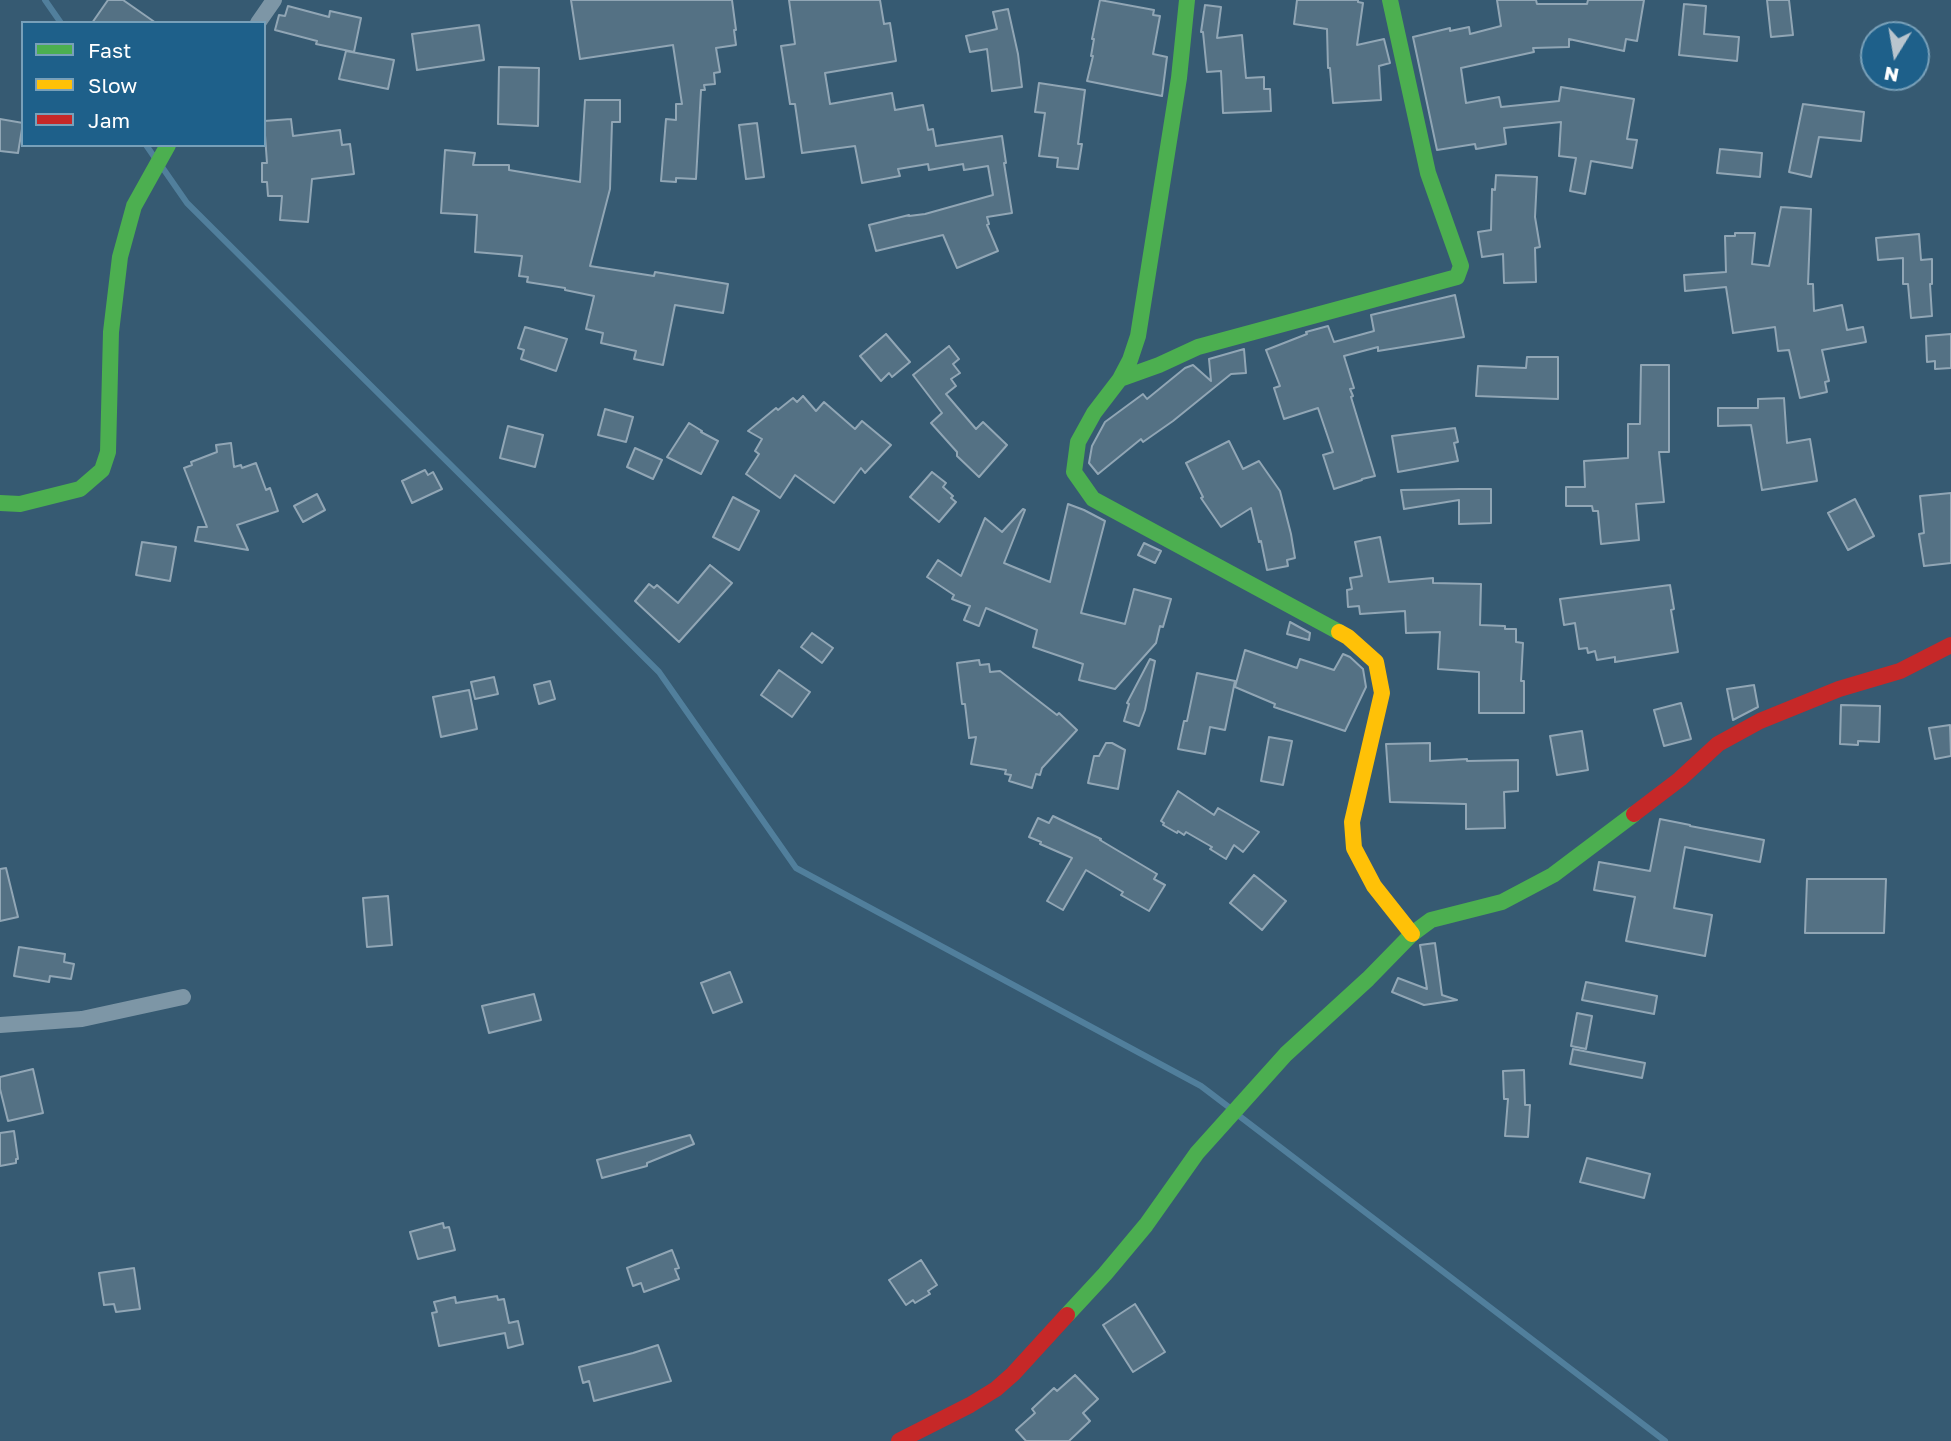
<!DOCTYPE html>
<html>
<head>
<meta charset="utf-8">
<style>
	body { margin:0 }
	#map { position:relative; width:1951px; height:1441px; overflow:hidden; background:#365a72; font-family:"Golos Text",sans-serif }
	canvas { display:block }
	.legend { position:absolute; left:21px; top:21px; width:245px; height:126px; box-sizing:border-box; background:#1e608a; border:2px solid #78a0b9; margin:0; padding:9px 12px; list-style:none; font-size:21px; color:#fff }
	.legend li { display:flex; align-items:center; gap:14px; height:35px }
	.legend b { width:35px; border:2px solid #78a0b9 }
	.north { position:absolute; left:1860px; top:21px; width:70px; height:70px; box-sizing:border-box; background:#1e608a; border:2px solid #78a0b9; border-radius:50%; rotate:191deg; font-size:19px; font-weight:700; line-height:28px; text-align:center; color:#fff }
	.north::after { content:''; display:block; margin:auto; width:24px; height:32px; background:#b9c5ce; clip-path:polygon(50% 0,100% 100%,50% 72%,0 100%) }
</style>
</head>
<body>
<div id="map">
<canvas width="1951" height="1441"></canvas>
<ul class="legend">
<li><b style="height:9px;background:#4caf50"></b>Fast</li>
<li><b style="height:9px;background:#ffc107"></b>Slow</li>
<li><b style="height:9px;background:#c62828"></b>Jam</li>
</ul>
<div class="north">N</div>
</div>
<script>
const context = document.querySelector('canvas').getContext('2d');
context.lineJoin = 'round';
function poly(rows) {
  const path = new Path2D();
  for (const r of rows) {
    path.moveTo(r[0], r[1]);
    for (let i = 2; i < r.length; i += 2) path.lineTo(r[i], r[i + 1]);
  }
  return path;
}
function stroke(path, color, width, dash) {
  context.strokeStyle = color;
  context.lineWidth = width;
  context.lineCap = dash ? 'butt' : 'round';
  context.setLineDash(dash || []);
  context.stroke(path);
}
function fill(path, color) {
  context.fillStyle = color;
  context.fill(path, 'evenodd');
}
stroke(poly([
	[45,0,61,23],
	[146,145,155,158],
	[162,167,187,203,659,672,796,868,1201,1086,1230,1108],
	[1238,1115,1665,1441]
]), '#517f9c', 6);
const building = poly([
	[108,0,123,0,156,23,92,23,108,0],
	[571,0,732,0,736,30,734,30,736,45,716,48,720,72,714,73,715,84,704,85,705,90,701,90,696,179,676,178,676,182,661,181,666,119,676,120,676,104,682,104,673,45,580,59,571,0],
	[789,0,880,0,884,24,890,23,896,61,825,73,830,104,892,93,895,110,923,105,928,130,933,129,936,146,1002,136,1006,163,1004,163,1012,213,987,217,989,224,987,225,998,251,957,268,943,235,876,251,869,225,909,215,909,216,925,214,993,195,988,166,964,170,963,164,929,170,928,164,898,169,900,176,862,183,855,146,802,153,795,104,790,104,781,46,795,44,789,0],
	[1100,0,1154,10,1153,15,1160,16,1153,54,1167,57,1162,96,1087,81,1093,56,1091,56,1094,39,1092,39,1100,0],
	[1297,0,1358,0,1358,2,1363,3,1357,45,1384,39,1390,63,1379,66,1381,100,1333,103,1330,68,1328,68,1327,29,1294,24,1297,0],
	[1497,0,1536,0,1537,4,1587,4,1588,0,1644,0,1637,41,1626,39,1624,51,1569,39,1569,47,1533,48,1534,52,1461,68,1466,103,1499,97,1501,107,1559,101,1561,87,1634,99,1627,139,1637,140,1632,168,1591,161,1585,194,1570,191,1576,158,1559,156,1561,122,1504,128,1506,144,1476,149,1475,144,1437,150,1413,37,1450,28,1450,31,1469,27,1470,34,1501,26,1497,0],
	[1767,0,1789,0,1793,35,1771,37,1767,0],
	[1684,4,1706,6,1704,34,1739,37,1737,61,1679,55,1684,4],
	[1205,5,1221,7,1217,38,1242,35,1246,78,1264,77,1264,89,1270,89,1271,111,1223,113,1221,71,1207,72,1203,32,1201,32,1205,5],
	[288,6,329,17,330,11,361,18,354,52,316,44,317,41,275,30,279,15,285,16,288,6],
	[1008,9,1018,54,1022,87,992,91,987,49,970,52,966,36,997,29,993,12,1008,9],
	[479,25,484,60,417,70,412,34,479,25],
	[346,51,394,60,388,89,339,79,346,51],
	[499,67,539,68,538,126,498,124,499,67],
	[1039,83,1085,90,1078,144,1082,144,1078,169,1057,167,1058,158,1039,156,1045,113,1035,112,1039,83],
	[585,100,620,100,620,122,612,122,610,189,590,266,654,276,655,272,728,284,723,313,675,305,663,365,634,359,636,351,601,343,603,333,586,329,594,296,565,290,565,288,527,282,528,277,519,276,522,256,475,252,477,215,441,213,445,150,475,153,473,165,509,165,509,170,580,182,585,100],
	[1803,104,1864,112,1861,141,1819,137,1811,177,1789,172,1803,104],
	[0,119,23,123,18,153,0,151,0,119],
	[291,119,293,136,340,130,342,145,350,144,354,174,312,179,308,222,280,220,282,196,268,196,267,182,262,182,262,163,267,163,264,121,291,119],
	[757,123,764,177,746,179,739,125,757,123],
	[1720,149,1762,153,1760,177,1717,173,1720,149],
	[1496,175,1537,177,1535,217,1540,247,1535,248,1536,282,1504,283,1503,254,1482,257,1478,232,1491,230,1492,189,1495,190,1496,175],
	[1781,207,1811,209,1808,284,1813,284,1814,311,1842,305,1847,330,1863,327,1866,342,1822,350,1829,381,1825,382,1827,392,1800,398,1789,350,1778,351,1775,327,1733,333,1726,287,1685,291,1684,275,1726,272,1725,236,1735,236,1735,233,1755,233,1752,264,1769,266,1781,207],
	[1919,234,1921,260,1932,259,1932,284,1930,284,1932,316,1911,318,1908,284,1903,284,1903,258,1878,260,1876,238,1919,234],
	[1455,295,1464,337,1378,351,1378,347,1344,356,1354,388,1350,389,1353,396,1351,397,1375,476,1362,479,1362,480,1334,489,1323,455,1333,452,1318,408,1284,419,1274,388,1280,386,1266,350,1307,334,1306,332,1328,326,1334,342,1374,331,1371,315,1455,295],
	[525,327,567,339,556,371,521,359,524,350,518,348,525,327],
	[886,334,910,362,892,377,889,373,881,381,860,356,886,334],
	[1951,334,1951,368,1935,369,1935,361,1927,362,1926,336,1951,334],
	[949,346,959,359,953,364,960,373,951,379,956,386,946,394,976,429,983,422,1007,445,979,477,957,456,957,452,931,423,942,413,913,375,949,346],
	[1244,349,1246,373,1231,374,1173,421,1143,442,1141,439,1098,474,1089,463,1092,446,1105,422,1143,394,1147,399,1185,368,1193,365,1211,381,1209,359,1244,349],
	[1527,357,1558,357,1558,399,1476,396,1478,366,1526,368,1527,357],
	[1641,365,1669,365,1669,452,1659,452,1664,502,1636,504,1639,540,1601,544,1598,511,1593,511,1592,506,1566,506,1566,487,1585,487,1584,461,1628,458,1628,424,1640,424,1641,365],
	[803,396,816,411,824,402,855,429,862,421,891,445,865,473,861,468,834,503,795,475,780,498,746,474,759,454,755,451,762,439,748,431,776,408,778,410,793,398,797,402,803,396],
	[1784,398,1787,443,1810,439,1817,481,1762,490,1751,425,1718,426,1718,408,1758,408,1758,399,1784,398],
	[605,409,633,417,626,442,598,435,605,409],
	[689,423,702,431,701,432,718,441,701,474,667,457,689,423],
	[508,426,543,435,535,467,500,458,508,426],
	[1455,428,1458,442,1454,443,1458,461,1398,472,1392,436,1455,428],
	[1229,441,1243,469,1259,461,1280,491,1291,534,1295,558,1287,560,1288,566,1267,570,1261,541,1259,542,1251,508,1221,527,1201,498,1203,497,1186,463,1229,441],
	[231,443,234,467,241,465,242,468,256,463,266,490,270,488,278,511,237,525,248,550,195,541,198,527,207,527,184,468,192,465,191,462,217,452,216,445,231,443],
	[635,448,662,460,653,479,627,467,635,448],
	[425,470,428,475,433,472,442,489,412,503,402,481,425,470],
	[932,472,946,483,943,487,953,496,951,498,956,502,939,522,910,497,932,472],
	[1460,489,1491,489,1491,523,1459,524,1459,500,1404,509,1401,490,1460,489],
	[1951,493,1951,563,1924,566,1919,534,1924,533,1920,496,1951,493],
	[317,494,325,510,303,522,294,506,317,494],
	[733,497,759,511,739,550,713,537,733,497],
	[1855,499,1874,536,1848,550,1828,513,1855,499],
	[1068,504,1084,510,1105,521,1081,613,1125,624,1134,589,1171,599,1163,627,1160,626,1156,643,1115,689,1079,680,1083,664,1033,647,1037,630,986,608,979,626,964,620,970,606,952,599,954,595,927,577,938,560,961,576,985,518,1002,532,1023,509,1025,510,1004,563,1050,582,1068,504],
	[1380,537,1389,582,1433,578,1433,583,1481,584,1480,625,1505,626,1505,629,1516,629,1516,642,1523,643,1521,681,1524,681,1524,713,1479,713,1479,672,1438,669,1440,632,1406,633,1405,611,1360,614,1359,606,1348,607,1347,590,1352,589,1350,578,1362,576,1355,542,1380,537],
	[142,542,176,547,170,581,136,575,142,542],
	[1144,543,1161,551,1155,563,1138,555,1144,543],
	[710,565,732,583,679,642,635,601,649,584,654,588,657,585,678,603,710,565],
	[1670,585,1674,609,1671,610,1678,652,1615,662,1615,657,1597,660,1595,651,1588,653,1587,648,1579,649,1575,623,1564,625,1560,599,1670,585],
	[1290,622,1310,633,1309,640,1287,634,1290,622],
	[812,633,833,648,822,663,801,647,812,633],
	[1245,650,1297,668,1300,659,1334,670,1343,654,1350,657,1363,669,1366,687,1345,731,1274,707,1275,704,1235,687,1245,650],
	[1150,659,1155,661,1145,710,1139,726,1124,721,1129,704,1127,703,1150,659],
	[979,660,980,665,989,664,990,672,1000,671,1057,715,1059,713,1077,730,1042,768,1040,775,1036,774,1032,788,1009,781,1011,775,1005,774,1006,770,971,764,976,737,969,738,965,704,962,704,957,663,979,660],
	[779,670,810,692,792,717,761,695,779,670],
	[1197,673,1235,681,1225,730,1210,727,1205,754,1178,749,1184,721,1187,721,1197,673],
	[494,677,498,694,475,699,471,682,494,677],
	[550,681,555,699,539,704,534,685,550,681],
	[1754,685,1758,707,1733,720,1727,689,1754,685],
	[469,690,477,729,441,737,433,697,469,690],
	[1681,703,1691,739,1664,746,1654,710,1681,703],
	[1841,705,1880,706,1879,742,1858,741,1858,745,1840,744,1841,705],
	[1950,725,1951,756,1935,759,1929,728,1950,725],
	[1582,731,1588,770,1557,775,1550,736,1582,731],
	[1269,737,1292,741,1283,785,1261,781,1269,737],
	[1106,743,1112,743,1125,750,1118,789,1088,783,1094,756,1099,756,1106,743],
	[1430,743,1430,761,1467,759,1467,761,1518,760,1518,791,1504,792,1505,828,1466,829,1466,804,1390,802,1386,744,1430,743],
	[1178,791,1214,815,1218,808,1259,832,1243,852,1234,845,1226,859,1210,849,1212,847,1186,832,1184,835,1178,831,1177,833,1163,825,1164,823,1161,821,1178,791],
	[1053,816,1101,839,1100,840,1157,874,1154,879,1165,885,1149,911,1121,895,1123,892,1086,870,1063,910,1047,901,1072,858,1040,844,1041,842,1029,837,1038,818,1049,823,1053,816],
	[1660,819,1690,825,1690,826,1764,840,1760,862,1685,847,1674,908,1712,915,1705,956,1626,941,1635,897,1594,890,1599,862,1650,871,1660,819],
	[6,868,18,917,0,921,0,869,6,868],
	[1254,875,1286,901,1262,930,1230,903,1254,875],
	[1807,879,1886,879,1884,933,1805,933,1807,879],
	[388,896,392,945,367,947,363,898,388,896],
	[1435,943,1442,995,1457,1000,1424,1005,1392,992,1398,978,1427,989,1420,945,1435,943],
	[19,947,65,954,64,962,74,964,71,979,50,976,49,982,14,976,19,947],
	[730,972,742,1002,713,1013,701,983,730,972],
	[1586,982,1657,996,1654,1014,1582,1000,1586,982],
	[534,994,541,1020,489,1033,482,1006,534,994],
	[1577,1013,1592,1016,1586,1049,1571,1046,1577,1013],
	[1573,1049,1645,1063,1642,1078,1570,1064,1573,1049],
	[33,1069,43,1113,8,1121,0,1089,0,1077,33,1069],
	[1524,1070,1525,1105,1530,1105,1528,1137,1505,1136,1508,1099,1504,1099,1503,1071,1524,1070],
	[14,1131,18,1159,16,1159,16,1163,0,1166,0,1133,14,1131],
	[690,1135,694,1144,647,1163,647,1166,602,1178,597,1160,690,1135],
	[1587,1158,1650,1174,1644,1198,1580,1182,1587,1158],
	[443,1223,444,1228,449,1227,455,1250,418,1259,410,1232,443,1223],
	[672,1250,679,1268,675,1269,679,1279,644,1292,641,1283,633,1286,627,1268,672,1250],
	[921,1260,937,1285,928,1291,930,1294,915,1303,913,1300,906,1305,889,1280,921,1260],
	[134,1268,140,1309,116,1312,114,1304,104,1305,99,1273,134,1268],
	[497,1296,498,1300,504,1299,509,1323,518,1321,523,1344,508,1348,505,1333,439,1346,432,1313,437,1312,434,1302,455,1297,456,1303,497,1296],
	[1135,1304,1165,1352,1133,1372,1103,1325,1135,1304],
	[658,1345,671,1381,594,1401,589,1381,583,1383,579,1367,633,1353,658,1345],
	[1075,1375,1098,1399,1083,1413,1090,1421,1069,1441,1026,1441,1016,1430,1035,1413,1032,1409,1054,1388,1057,1391,1075,1375]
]);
fill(building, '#547184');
stroke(building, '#91a6b5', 2);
stroke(poly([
	[258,23,274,0],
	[0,1025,82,1019,183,997]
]), '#7d96a6', 16);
stroke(poly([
	[1187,0,1179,78,1138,336,1130,360,1120,379,1094,413,1078,442,1074,472,1093,499,1339,632],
	[1120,379,1159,365,1198,347,1457,277,1461,266,1428,173,1390,0],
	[0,503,20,504,80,489,102,470,108,452,111,332,120,257,134,206,168,145],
	[1067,1315,1105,1274,1146,1225,1197,1153,1286,1054,1368,979,1412,934,1431,920,1502,902,1553,875,1634,814]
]), '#4caf50', 16);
stroke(poly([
	[1339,632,1348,637,1376,662,1382,693,1352,822,1354,848,1374,886,1412,934]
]), '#ffc107', 16);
stroke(poly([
	[1634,814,1680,779,1718,744,1760,721,1839,689,1900,671,1951,645],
	[899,1441,970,1405,996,1389,1013,1374,1067,1315]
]), '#c62828', 16);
</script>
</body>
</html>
